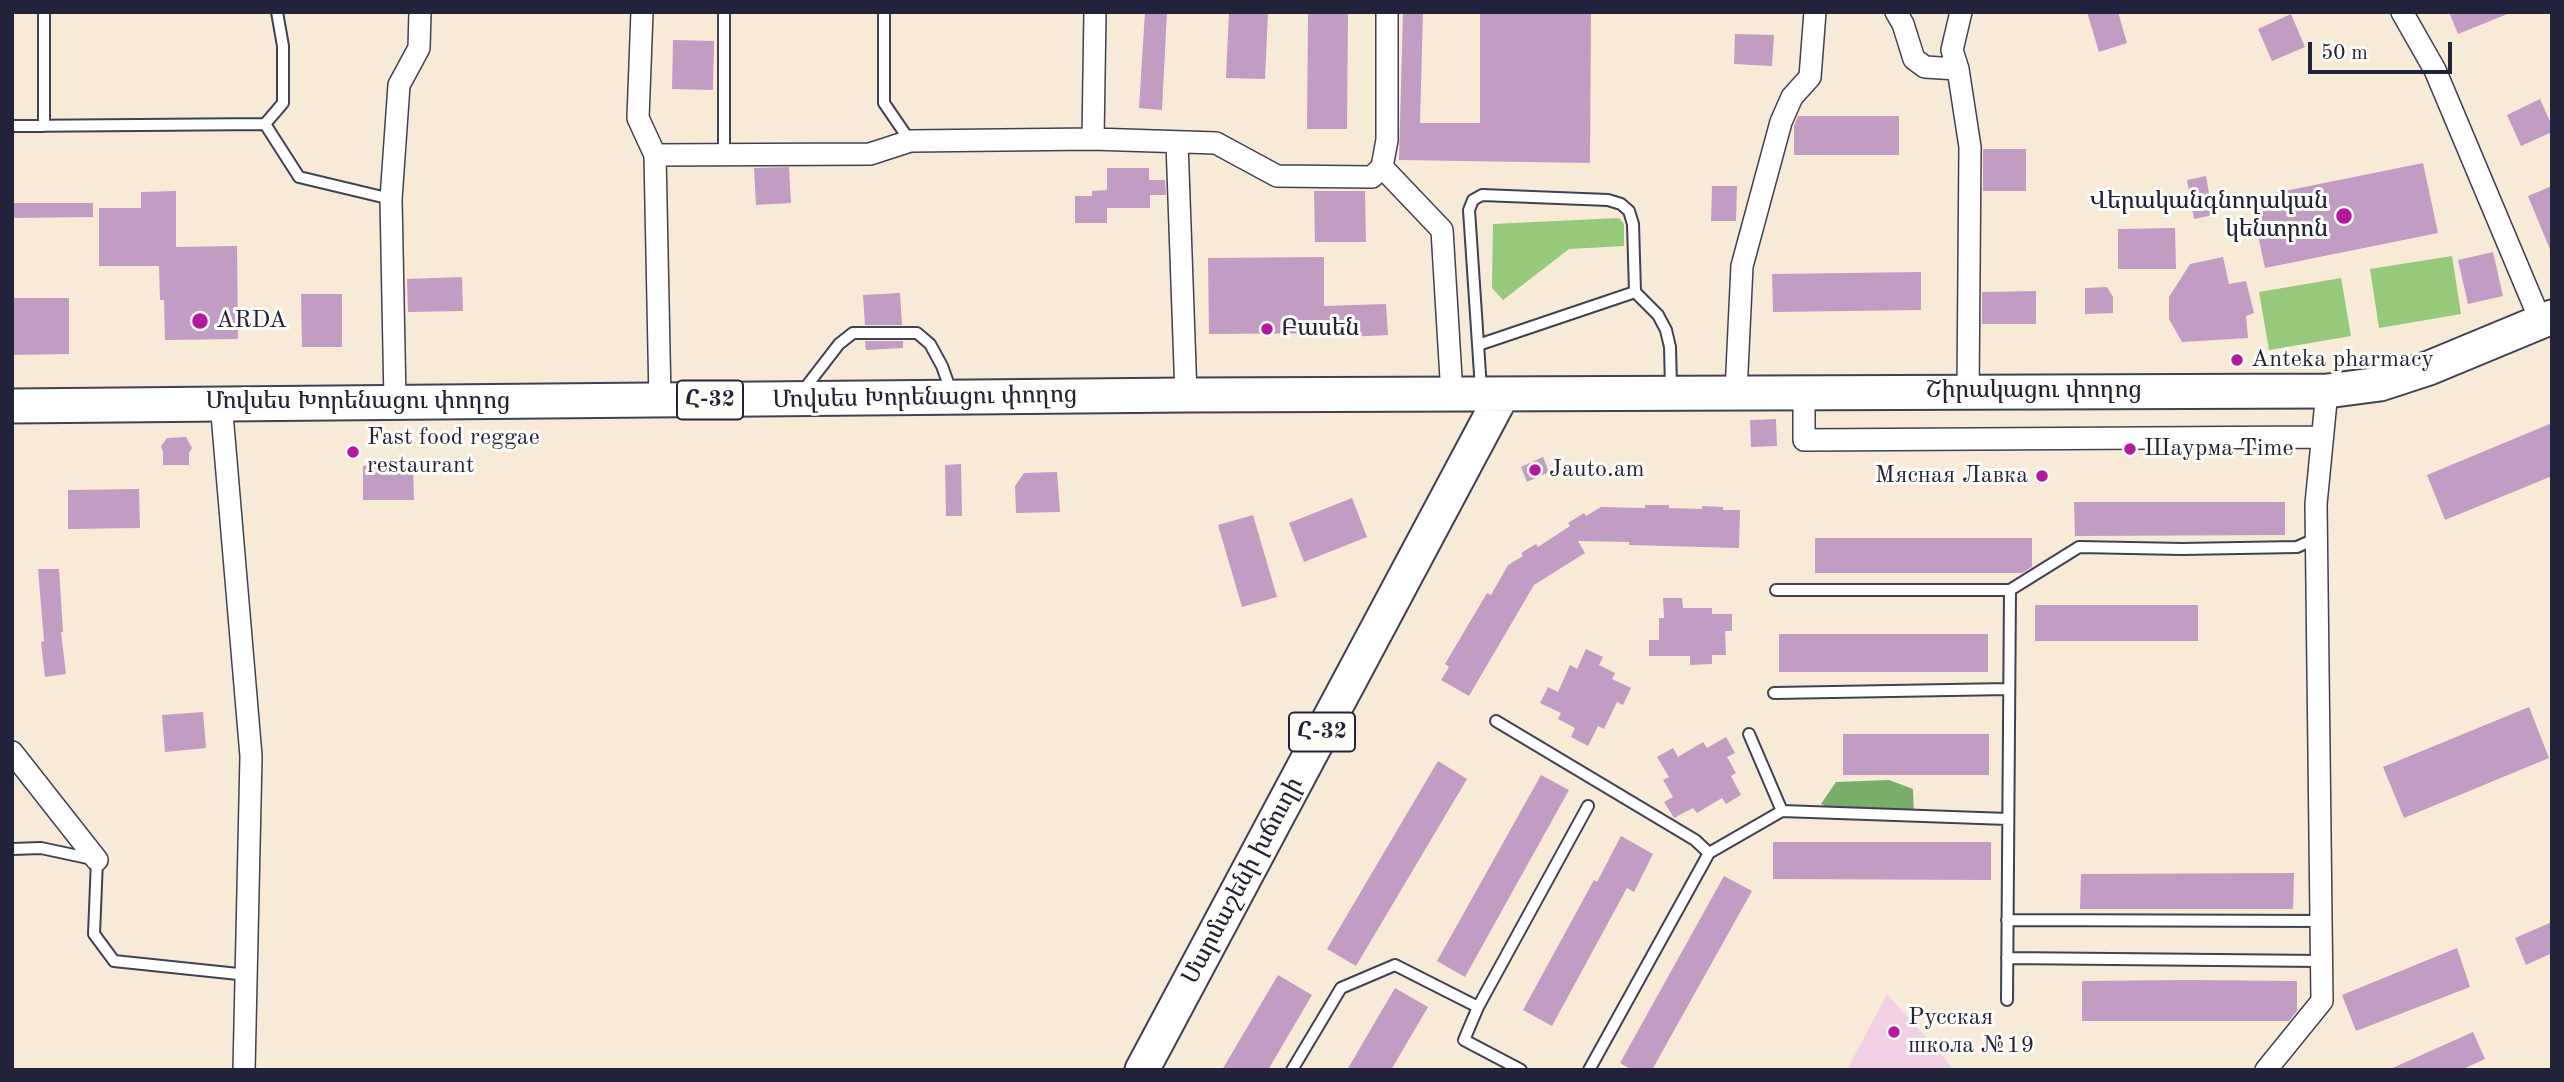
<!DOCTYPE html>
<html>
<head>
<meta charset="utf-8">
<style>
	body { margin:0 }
	#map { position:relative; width:2564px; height:1082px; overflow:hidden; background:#f7ebd8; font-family:"Old Standard TT",serif }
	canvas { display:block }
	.frame { position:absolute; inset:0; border:14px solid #22223b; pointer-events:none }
	.scale { position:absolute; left:2308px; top:42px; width:144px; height:32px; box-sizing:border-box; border:4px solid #22223b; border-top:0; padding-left:9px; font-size:21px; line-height:24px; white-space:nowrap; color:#22223b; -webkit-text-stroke:5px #fdfcf7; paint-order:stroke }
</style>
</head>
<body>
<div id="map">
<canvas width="2564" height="1082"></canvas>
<div class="frame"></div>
<div class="scale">50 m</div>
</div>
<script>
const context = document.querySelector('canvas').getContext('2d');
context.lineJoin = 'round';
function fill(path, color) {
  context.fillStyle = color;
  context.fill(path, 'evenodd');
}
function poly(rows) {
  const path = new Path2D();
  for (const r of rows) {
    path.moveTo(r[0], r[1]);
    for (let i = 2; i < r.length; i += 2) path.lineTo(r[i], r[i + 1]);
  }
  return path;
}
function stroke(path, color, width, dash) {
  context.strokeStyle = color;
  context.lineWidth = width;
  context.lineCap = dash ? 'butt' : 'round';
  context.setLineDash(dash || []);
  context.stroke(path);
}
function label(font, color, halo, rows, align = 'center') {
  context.font = font + ' "Old Standard TT","Noto Serif Armenian",serif';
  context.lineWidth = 6;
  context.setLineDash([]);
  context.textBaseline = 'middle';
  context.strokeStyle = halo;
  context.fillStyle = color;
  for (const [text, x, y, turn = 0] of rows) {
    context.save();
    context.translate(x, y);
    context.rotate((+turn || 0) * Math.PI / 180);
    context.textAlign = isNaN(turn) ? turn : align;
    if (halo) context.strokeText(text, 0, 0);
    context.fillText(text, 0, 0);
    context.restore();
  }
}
fill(poly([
	[1887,994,1955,1070,1847,1070]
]), '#f1d0e3');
fill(poly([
	[1619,218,1624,224,1624,246,1569,249,1503,300,1492,288,1493,224],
	[2452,256,2461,314,2379,328,2370,269],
	[2341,278,2351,336,2269,350,2259,292]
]), '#96c97a');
fill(poly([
	[1889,780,1913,789,1914,815,1837,814,1821,804,1836,782]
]), '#78ad6a');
fill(poly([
	[1145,12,1167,12,1162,110,1139,108],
	[1229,12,1268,12,1265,79,1226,78],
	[1308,12,1348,12,1347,129,1307,129],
	[1403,12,1423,12,1420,123,1480,123,1480,12,1591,12,1590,163,1399,160],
	[2087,12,2118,12,2127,43,2099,52],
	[2449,12,2510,12,2510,13,2458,34],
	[2291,14,2305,47,2272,61,2258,29],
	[1735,34,1774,35,1772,66,1734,64],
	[673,40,714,41,713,90,672,89],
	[2540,99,2552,126,2552,132,2521,146,2507,115],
	[1798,116,1899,116,1899,155,1794,155,1794,126],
	[1983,149,2026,149,2026,191,1983,191],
	[2423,163,2438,233,2265,268,2250,198],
	[789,167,791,203,756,205,754,168],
	[1107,168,1149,168,1149,180,1165,180,1166,195,1150,195,1150,208,1107,208,1107,223,1075,223,1075,196,1092,196,1092,191,1107,190],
	[2206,176,2213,215,2194,219,2187,180],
	[1712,186,1737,186,1736,221,1711,221],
	[2552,186,2552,252,2551,252,2528,196],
	[176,191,176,247,237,246,238,339,165,340,164,300,160,300,159,266,99,266,99,208,141,208,141,192],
	[1314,191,1365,191,1366,242,1315,242],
	[12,203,93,203,93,217,12,218],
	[2175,228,2176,269,2118,269,2118,229],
	[2493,252,2503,296,2468,304,2458,260],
	[1324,257,1324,306,1386,304,1388,335,1347,337,1347,333,1209,334,1208,258],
	[2223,257,2229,284,2246,281,2254,313,2246,316,2248,338,2182,342,2169,319,2169,297,2190,264],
	[1921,272,1921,310,1773,312,1772,274],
	[462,277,463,311,408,312,407,279],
	[2107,287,2113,297,2113,313,2085,314,2085,288],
	[2036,291,2036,324,1982,324,1982,292],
	[900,293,902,325,865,325,863,295],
	[301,294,342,294,342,347,302,347],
	[12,298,69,298,69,354,12,355],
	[865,341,903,341,903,348,866,350],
	[1776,419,1777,446,1751,447,1750,420],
	[2552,423,2552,476,2445,520,2427,475],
	[186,437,192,448,189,453,189,465,163,465,163,452,161,446,167,438],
	[1543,457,1549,472,1527,482,1521,467],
	[961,464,962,516,946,516,945,465],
	[363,466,413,466,414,500,363,500],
	[1057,472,1060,512,1016,513,1015,486,1024,473],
	[139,489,140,528,68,529,68,490],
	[1352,498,1367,537,1304,562,1289,523],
	[2074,502,2285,502,2285,535,2075,536],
	[1645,505,1669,505,1669,508,1702,509,1702,506,1723,507,1723,510,1740,510,1739,548,1629,545,1629,542,1578,541,1585,553,1534,585,1469,696,1441,680,1449,667,1445,664,1487,593,1491,595,1508,565,1523,556,1521,553,1536,544,1538,547,1570,526,1568,523,1584,513,1586,516,1601,507,1645,508],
	[1253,515,1277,597,1242,607,1218,525],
	[1815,538,2032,538,2032,567,2022,573,1815,573],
	[38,569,59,569,63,632,61,632,66,674,45,677,41,642,44,641],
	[1663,598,1682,598,1683,608,1712,608,1712,614,1732,614,1732,631,1725,631,1726,655,1712,655,1712,664,1690,665,1690,656,1649,656,1649,640,1659,640,1659,618,1664,618],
	[2035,605,2198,605,2198,641,2035,641],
	[1779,634,1988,634,1988,672,1779,672],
	[1586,649,1603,657,1599,665,1615,673,1612,679,1631,688,1623,705,1617,702,1604,729,1598,726,1588,746,1571,737,1575,728,1558,719,1561,713,1540,703,1548,687,1558,692,1570,665,1577,669],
	[2529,707,2549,758,2404,818,2383,767],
	[203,712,206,748,165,752,162,715],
	[1843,734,1989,734,1989,775,1843,775],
	[1726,737,1735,753,1727,757,1736,773,1731,776,1741,795,1726,804,1722,798,1697,813,1693,808,1674,818,1664,802,1673,797,1663,780,1669,777,1657,757,1673,748,1678,757,1703,742,1707,748],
	[1438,761,1467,779,1356,966,1327,949],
	[1541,775,1569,790,1465,977,1437,961],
	[1621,836,1653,854,1634,892,1627,888,1552,1026,1523,1010,1594,880,1597,882],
	[1773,842,1991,842,1991,880,1773,879],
	[2294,873,2293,909,2080,909,2081,874],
	[1724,876,1752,891,1652,1070,1632,1070,1620,1063],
	[2552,922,2552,953,2526,965,2515,938],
	[2457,948,2470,987,2356,1031,2342,995],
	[1278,975,1312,995,1268,1070,1222,1070],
	[2189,980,2297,981,2297,1011,2289,1021,2082,1021,2082,981],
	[1395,988,1428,1007,1391,1070,1347,1070],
	[2473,1032,2485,1059,2461,1070,2388,1070]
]), '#c19cc3');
const service = poly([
	[884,12,884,103,910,141],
	[265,124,283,103,283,46,277,12],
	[12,126,265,124,299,177,391,199],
	[44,126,44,12],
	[724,153,724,12],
	[1478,345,1635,292],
	[1481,389,1469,210,1473,200,1482,195,1608,200,1621,204,1629,211,1633,224,1635,292,1658,315,1666,330,1670,347,1671,388],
	[802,392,839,344,853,333,917,333,930,344,942,366,951,391],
	[1776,590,2010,590,2079,547,2182,549,2297,547,2317,538],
	[1774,693,2009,689],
	[1496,721,1695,840,1709,853],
	[1749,734,1782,811],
	[12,849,41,848,97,860,94,934,114,961,248,975],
	[2007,920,2321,921],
	[2007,958,2321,961],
	[2007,1000,2010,590],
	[1478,1007,1588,806],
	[1292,1070,1341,988,1395,965,1478,1007,1464,1040,1521,1070],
	[1589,1070,1709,853,1782,811,2008,819]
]);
const minor = poly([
	[642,12,638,118,655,155,660,400],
	[1896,12,1903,24,1914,59,1925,67,1958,69],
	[1961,12,1952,50,1958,69,1970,147,1968,392],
	[2402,12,2435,70,2541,322],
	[1093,139,1095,12],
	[1177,142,1186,395],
	[655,155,870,154,910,141,1093,139,1216,143,1277,176,1372,177,1382,167,1387,140,1387,12],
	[1382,167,1442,230,1452,395],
	[1804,391,1804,440,2321,437],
	[1736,392,1742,266,1781,122,1792,97,1810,77,1815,12],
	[395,401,391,199,399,85,419,48,420,12],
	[221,402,251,756,244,1070],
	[12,752,97,860],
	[2266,1070,2322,1001,2316,504,2327,391]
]);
const primary = poly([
	[12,406,1186,395,2327,391,2380,384,2429,368,2552,317],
	[1142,1070,1502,395]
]);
stroke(service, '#424053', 14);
stroke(minor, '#424053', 24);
stroke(primary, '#424053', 37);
stroke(service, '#fff', 10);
stroke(minor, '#fff', 21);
stroke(primary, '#fff', 33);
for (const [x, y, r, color] of [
	[2344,216,9,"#b5179e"],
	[200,321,9,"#b5179e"],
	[1267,329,7,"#b5179e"],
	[2237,360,7,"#b5179e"],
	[2130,449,7,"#b5179e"],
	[353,452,7,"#b5179e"],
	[1535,470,7,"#b5179e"],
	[2042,476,7,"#b5179e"],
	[1894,1032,7,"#b5179e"]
]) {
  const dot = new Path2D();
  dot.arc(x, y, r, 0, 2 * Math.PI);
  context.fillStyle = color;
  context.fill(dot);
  stroke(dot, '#fdfcf7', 2.5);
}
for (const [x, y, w] of [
	[710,400,66],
	[1322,732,66]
]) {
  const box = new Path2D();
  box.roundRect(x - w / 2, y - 19.5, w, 39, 5);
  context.fillStyle = '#fdfcf7';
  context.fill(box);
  stroke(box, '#22223b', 2);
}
label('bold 23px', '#22223b', null, [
	["Հ-32",710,400],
	["Հ-32",1322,732]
]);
label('24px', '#22223b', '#fdfcf7', [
	["Վերականգնողական",2328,202,"right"],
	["կենտրոն",2328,230,"right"],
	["ARDA",216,321],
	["Բասեն",1281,329],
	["Anteka pharmacy",2251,360],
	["Fast food reggae",367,438],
	["restaurant",367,466],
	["Шаурма Time",2144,449],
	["Jauto.am",1549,470],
	["Мясная Лавка",2028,476,"right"],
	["Русская",1908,1018],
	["школа №19",1908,1046]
], 'left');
label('24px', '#22223b', '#fdfcf7', [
	["Շիրակացու փողոց",2034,391],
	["Մովսես Խորենացու փողոց",925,398,-1],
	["Մովսես Խորենացու փողոց",358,402],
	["Մարմաշենի խճուղի",1243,881,-62]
]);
</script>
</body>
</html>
